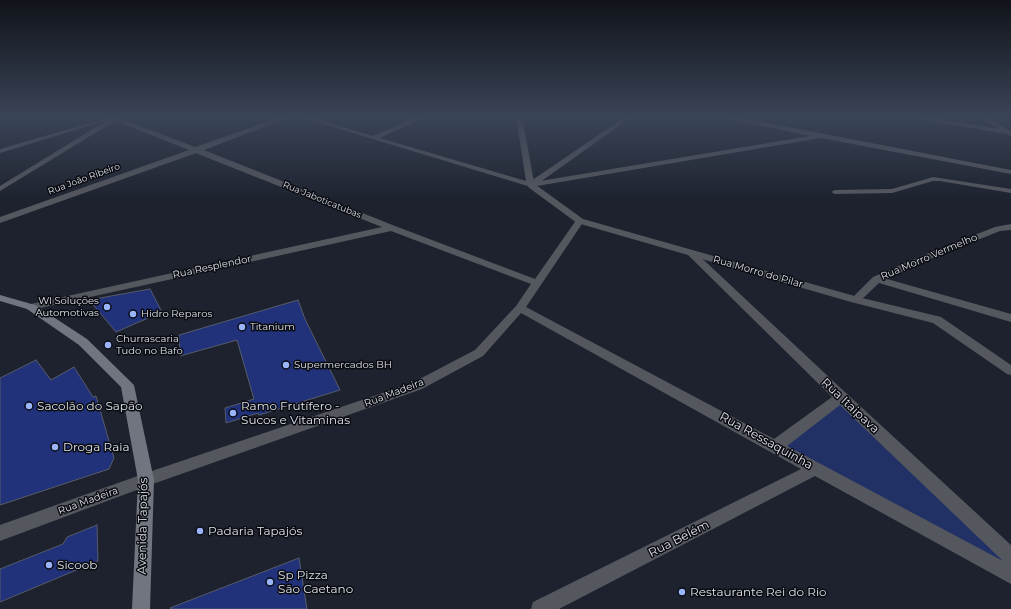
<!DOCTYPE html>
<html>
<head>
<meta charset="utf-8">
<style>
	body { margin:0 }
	canvas { display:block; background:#1d222e }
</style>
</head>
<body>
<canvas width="1011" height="609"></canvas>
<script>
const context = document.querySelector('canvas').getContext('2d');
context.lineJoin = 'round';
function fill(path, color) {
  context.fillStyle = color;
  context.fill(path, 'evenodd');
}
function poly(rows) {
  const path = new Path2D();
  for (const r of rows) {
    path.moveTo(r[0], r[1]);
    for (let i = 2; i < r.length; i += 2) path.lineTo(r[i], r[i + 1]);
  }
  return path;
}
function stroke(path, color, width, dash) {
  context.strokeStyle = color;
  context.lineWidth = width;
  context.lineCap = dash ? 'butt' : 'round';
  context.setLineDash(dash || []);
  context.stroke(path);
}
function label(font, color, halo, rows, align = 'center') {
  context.font = font + ' Montserrat,sans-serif';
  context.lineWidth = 3;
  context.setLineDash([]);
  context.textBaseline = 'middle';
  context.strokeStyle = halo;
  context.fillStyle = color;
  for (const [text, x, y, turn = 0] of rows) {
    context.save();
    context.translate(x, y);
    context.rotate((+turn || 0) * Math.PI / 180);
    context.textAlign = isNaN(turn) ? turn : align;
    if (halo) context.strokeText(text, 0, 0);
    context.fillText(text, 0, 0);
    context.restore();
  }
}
fill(poly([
	[841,403,1011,562,1011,572,782,447]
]), '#223165');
const building = poly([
	[150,289,162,312,116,332,89,300,150,289],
	[298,300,305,319,340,390,259,415,258,413,226,423,225,408,254,399,237,340,180,356,179,335,298,300],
	[36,360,51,380,74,367,93,397,96,396,114,458,109,469,0,505,0,378,36,360],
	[97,525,98,561,0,602,0,569,63,544,67,537,97,525],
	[299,558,307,609,171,609,170,608,299,558]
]);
fill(building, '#21327a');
stroke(building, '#555b69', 1);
fill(poly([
	[297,116,306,116,373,136,419,116,427,116,380,138,526,181,516,116,522,116,534,182,810,136,724,118,721,116,732,116,1011,170,1011,174,821,138,531,187,297,116],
	[910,116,922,116,1006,130,1009,132,1006,134,913,118,910,116],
	[110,117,115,118,0,153,0,149,110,117],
	[193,148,199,148,395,226,535,279,577,219,583,219,584,221,526,307,774,439,832,397,685,252,687,250,693,250,846,393,1011,545,1011,584,815,476,559,609,531,609,533,602,801,469,521,313,483,356,422,389,150,485,0,541,0,525,146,473,412,383,475,350,516,306,531,284,391,231,31,310,27,309,25,307,27,305,31,304,382,227,193,152,193,148],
	[840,405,1003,561,787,446,840,405],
	[933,177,1011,189,1011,193,940,181,933,181,892,193,835,194,831,192,835,190,892,189,933,177],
	[1011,224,1011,230,1000,231,932,258,887,279,1011,314,1011,322,879,283,859,302,851,302,850,300,873,277,926,254,995,227,1011,224]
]), '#55575e');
fill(poly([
	[114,116,121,116,119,118,195,147,284,116,292,116,199,152,0,223,0,217,189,150,115,121,0,191,0,186,114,116],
	[626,116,633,116,536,185,583,219,858,297,941,317,1011,365,1011,375,1007,374,933,323,851,302,577,223,528,187,528,183,626,116],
	[977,116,984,116,1011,131,1011,136,977,116]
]), '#55575e');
fill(poly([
	[0,295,35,305,87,339,134,385,154,480,150,609,132,609,138,480,121,387,79,345,27,309,0,301,0,295]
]), '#71757f');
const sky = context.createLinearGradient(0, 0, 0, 201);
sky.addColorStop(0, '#101319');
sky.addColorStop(0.58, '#3a4457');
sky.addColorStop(1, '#3a445700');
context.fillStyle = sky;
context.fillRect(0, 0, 1011, 201);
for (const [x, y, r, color] of [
	[107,307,4,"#9bb5fd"],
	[133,314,4,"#9bb5fd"],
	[242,327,4,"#9bb5fd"],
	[108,345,4,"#9bb5fd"],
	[286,365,4,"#9bb5fd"],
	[29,406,4,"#9bb5fd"],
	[233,413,4,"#9bb5fd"],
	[55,447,4,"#9bb5fd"],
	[200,531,4,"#9bb5fd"],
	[49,565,4,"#9bb5fd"],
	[270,582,4,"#9bb5fd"],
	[682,592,4,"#9bb5fd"]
]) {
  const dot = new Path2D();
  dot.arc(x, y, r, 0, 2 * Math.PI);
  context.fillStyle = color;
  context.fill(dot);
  stroke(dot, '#090b11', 1.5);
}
label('9px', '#dce0e8', '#090b11', [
	["Rua João Ribeiro",84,179,-20],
	["Rua Jaboticatubas",322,200,22]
]);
label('10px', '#dce0e8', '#090b11', [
	["Rua Morro Vermelho",929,257,-23],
	["Rua Resplendor",212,267,-12],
	["Rua Morro do Pilar",758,272,16],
	["Rua Madeira",394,393,-21],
	["Rua Madeira",88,501,-20]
]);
label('10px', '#dce0e8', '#090b11', [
	["Wl Soluções",99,301,"right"],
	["Automotivas",99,313,"right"],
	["Hidro Reparos",141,314],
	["Titanium",250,327],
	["Churrascaria",116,339],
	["Tudo no Bafo",116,351],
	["Supermercados BH",294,365]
], 'left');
label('12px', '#dce0e8', '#090b11', [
	["Sacolão do Sapão",37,406],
	["Ramo Frutífero -",241,406],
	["Sucos e Vitaminas",241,420],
	["Droga Raia",63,447],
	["Padaria Tapajós",208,531],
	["Sicoob",57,565],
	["Sp Pizza",278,575],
	["São Caetano",278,589],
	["Restaurante Rei do Rio",690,592]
], 'left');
label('12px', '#dce0e8', '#090b11', [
	["Rua Itaipava",850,406,43],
	["Rua Ressaquinha",766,441,29],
	["Avenida Tapajós",143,526,-89],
	["Rua Belém",679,539,-27]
]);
</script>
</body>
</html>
